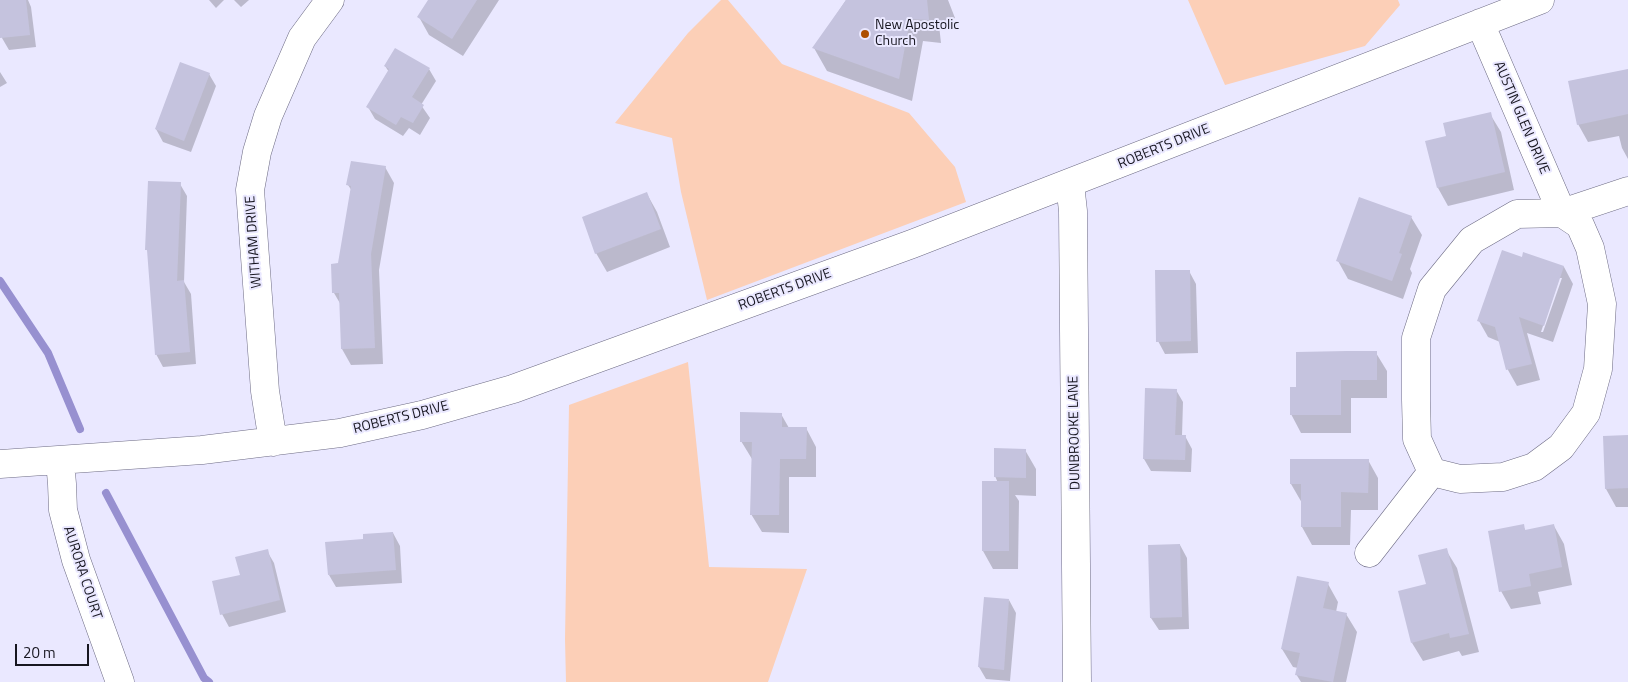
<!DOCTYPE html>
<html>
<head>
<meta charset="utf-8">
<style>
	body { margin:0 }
	#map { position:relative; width:1628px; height:682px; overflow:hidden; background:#eae8ff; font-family:"Titillium Web",sans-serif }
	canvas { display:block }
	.scale { position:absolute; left:15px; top:644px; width:74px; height:22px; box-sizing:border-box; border:2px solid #171620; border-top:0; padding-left:6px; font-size:15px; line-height:18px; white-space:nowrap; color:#171620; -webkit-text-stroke:4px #eae8ff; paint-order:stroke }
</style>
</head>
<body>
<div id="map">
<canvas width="1628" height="682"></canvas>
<div class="scale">20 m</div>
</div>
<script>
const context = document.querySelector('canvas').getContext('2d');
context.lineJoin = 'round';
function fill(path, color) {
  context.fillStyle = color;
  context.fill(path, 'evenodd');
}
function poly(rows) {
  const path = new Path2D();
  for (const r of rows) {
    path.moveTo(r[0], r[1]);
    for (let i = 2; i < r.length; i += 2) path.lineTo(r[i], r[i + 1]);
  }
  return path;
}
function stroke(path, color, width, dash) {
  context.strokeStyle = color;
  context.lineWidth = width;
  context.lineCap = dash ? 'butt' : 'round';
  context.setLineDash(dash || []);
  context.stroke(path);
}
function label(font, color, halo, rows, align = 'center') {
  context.font = font + ' "Titillium Web",sans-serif';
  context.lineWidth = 4;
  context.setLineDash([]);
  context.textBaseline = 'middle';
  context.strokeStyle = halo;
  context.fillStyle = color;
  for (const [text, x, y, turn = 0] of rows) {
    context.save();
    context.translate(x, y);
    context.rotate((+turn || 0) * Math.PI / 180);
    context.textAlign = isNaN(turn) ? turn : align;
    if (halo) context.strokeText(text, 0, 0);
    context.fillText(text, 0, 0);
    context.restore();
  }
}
fill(poly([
	[721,0,728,0,782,64,909,113,955,167,966,202,707,300,681,192,672,138,615,123,688,33],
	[1188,0,1398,0,1400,5,1365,46,1225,85],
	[688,362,709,567,807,569,768,682,566,682,565,639,569,405]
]), '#fccfb7');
fill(poly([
	[0,0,28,0,31,7,36,47,9,50,2,38],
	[209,0,224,0,216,8],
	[234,0,249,0,241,7],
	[430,0,499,0,463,56,429,35,419,17],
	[846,0,948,0,955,18,939,25,941,43,923,41,912,101,827,71,814,48],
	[385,66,429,69,436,81,421,105,430,118,420,135,409,128,403,136,375,119,368,107,389,72],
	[1628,70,1628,159,1622,148,1619,136,1588,142,1578,124],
	[0,72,7,83,0,87],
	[209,74,216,86,191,152,163,142,156,129],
	[1490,114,1501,132,1514,190,1448,206,1438,188,1447,137],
	[385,167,394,183,379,270,383,364,351,365,342,349,341,305,334,293,352,191,348,185],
	[180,184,187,196,184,282,191,294,196,364,163,367,156,354,149,253,146,249],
	[647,194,657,212,670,247,607,272,596,253],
	[1411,217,1422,235,1410,269,1412,273,1403,299,1348,279,1338,261],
	[1524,254,1564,267,1573,284,1553,342,1527,333,1540,380,1517,386,1508,370,1500,342,1488,337,1479,321,1522,258],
	[1559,278,1562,278,1543,332,1541,332],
	[1189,271,1196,284,1198,353,1165,354,1158,341],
	[1376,353,1387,371,1387,398,1351,398,1351,433,1301,433,1291,414,1297,388],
	[1146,389,1176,390,1183,402,1182,436,1185,436,1192,449,1191,472,1151,471,1144,459],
	[781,414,789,428,806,428,816,447,816,477,789,477,789,533,762,532,751,514,752,459,741,441],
	[1628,436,1628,507,1616,507,1606,489],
	[1025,450,1036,469,1036,496,1015,495,1019,501,1018,569,993,569,983,551,998,483,995,476],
	[1368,460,1378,478,1378,510,1351,510,1350,545,1312,545,1302,527,1302,503,1291,484],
	[1523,526,1526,531,1554,526,1564,544,1572,585,1538,592,1541,604,1511,609,1501,591],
	[393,533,400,546,402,583,336,587,329,575,365,540],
	[1180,545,1187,558,1189,629,1159,630,1151,618,1149,547],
	[1446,550,1457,568,1479,652,1462,656,1459,651,1423,661,1412,643,1427,585],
	[267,551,274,563,286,612,229,627,222,614,241,576],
	[1328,584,1338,602,1336,612,1346,614,1357,632,1346,682,1301,682,1296,674,1298,668,1293,667,1282,649],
	[1009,600,1016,613,1010,681,986,679,979,667]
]), '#0003');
stroke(poly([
	[0,281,48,353,80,429],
	[106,493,204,678,209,682]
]), '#9790d0', 8);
fill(poly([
	[0,0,26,0,30,35,0,38],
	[428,0,477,0,452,39,417,17],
	[846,0,927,0,929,20,910,19,899,79,812,48],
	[395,48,430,68,412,97,424,105,413,123,401,117,396,125,366,107,389,69,384,66],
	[180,62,210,73,184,141,155,129],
	[1628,69,1628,114,1577,125,1568,81],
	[1491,112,1505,172,1437,188,1425,141,1446,136,1443,123],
	[351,161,386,166,371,254,375,348,341,349,339,293,332,293,331,264,338,263,351,186,346,185],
	[148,181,181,182,177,281,184,280,190,352,155,355,147,250,145,250],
	[647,192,661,229,595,254,582,217],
	[1359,197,1412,216,1399,253,1402,254,1392,281,1336,261],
	[1502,250,1522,257,1523,252,1564,266,1544,326,1519,317,1532,364,1506,370,1495,327,1477,321],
	[1155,270,1190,270,1191,341,1156,342],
	[1347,351,1377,351,1377,380,1341,380,1341,415,1290,415,1290,387,1296,387,1296,352],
	[1145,388,1177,389,1175,435,1186,435,1185,460,1143,459],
	[740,412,782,413,782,427,807,427,806,459,780,459,779,515,750,515,752,442,740,442],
	[1628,435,1628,488,1605,489,1603,436],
	[994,448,1026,449,1026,478,994,477],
	[1290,459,1369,459,1368,493,1341,492,1341,527,1301,527,1301,484,1290,484],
	[982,481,1009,481,1009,551,982,551],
	[1524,524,1525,530,1554,524,1562,567,1529,574,1531,586,1499,592,1488,531],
	[393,532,396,570,328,575,325,542,363,539,363,534],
	[1180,544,1182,617,1150,618,1148,545],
	[1447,548,1469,634,1450,638,1449,633,1411,643,1398,591,1426,584,1418,555],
	[268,549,280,600,220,615,212,581,240,575,235,557],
	[1297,576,1329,582,1323,608,1347,613,1333,682,1295,675,1300,653,1281,649],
	[984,597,1009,599,1004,670,978,667]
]), '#c5c3de');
const minor = poly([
	[1480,23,1562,213,1580,225,1590,248,1602,304,1598,369,1586,413,1561,447,1534,467,1503,477,1460,479,1432,472,1417,439,1416,400,1416,338,1432,289,1472,240,1517,214,1562,213,1628,191],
	[1070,184,1073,211,1077,682],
	[273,442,265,391,250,190,257,152,268,116,302,38,330,0],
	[60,461,62,484,63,510,76,560,120,682],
	[0,464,202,450,340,433,422,415,513,389,912,244,1540,0],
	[1369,553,1432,472]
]);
stroke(minor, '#6d6b84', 29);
stroke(minor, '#fff', 28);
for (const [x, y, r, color] of [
	[865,34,5,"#ad4e00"]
]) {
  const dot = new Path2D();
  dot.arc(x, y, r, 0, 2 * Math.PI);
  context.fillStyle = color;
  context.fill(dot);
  stroke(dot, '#eae8ff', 2);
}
label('14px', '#171620', '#eae8ff', [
	["New Apostolic",875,26],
	["Church",875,42]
], 'left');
label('14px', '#171620', '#eae8ff', [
	["AUSTIN GLEN DRIVE",1521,118,67],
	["ROBERTS DRIVE",1164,147,-22],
	["WITHAM DRIVE",254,242,-94],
	["ROBERTS DRIVE",785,290,-20],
	["ROBERTS DRIVE",401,418,-14],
	["DUNBROOKE LANE",1075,433,-91],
	["AURORA COURT",82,573,72]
]);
</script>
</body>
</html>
